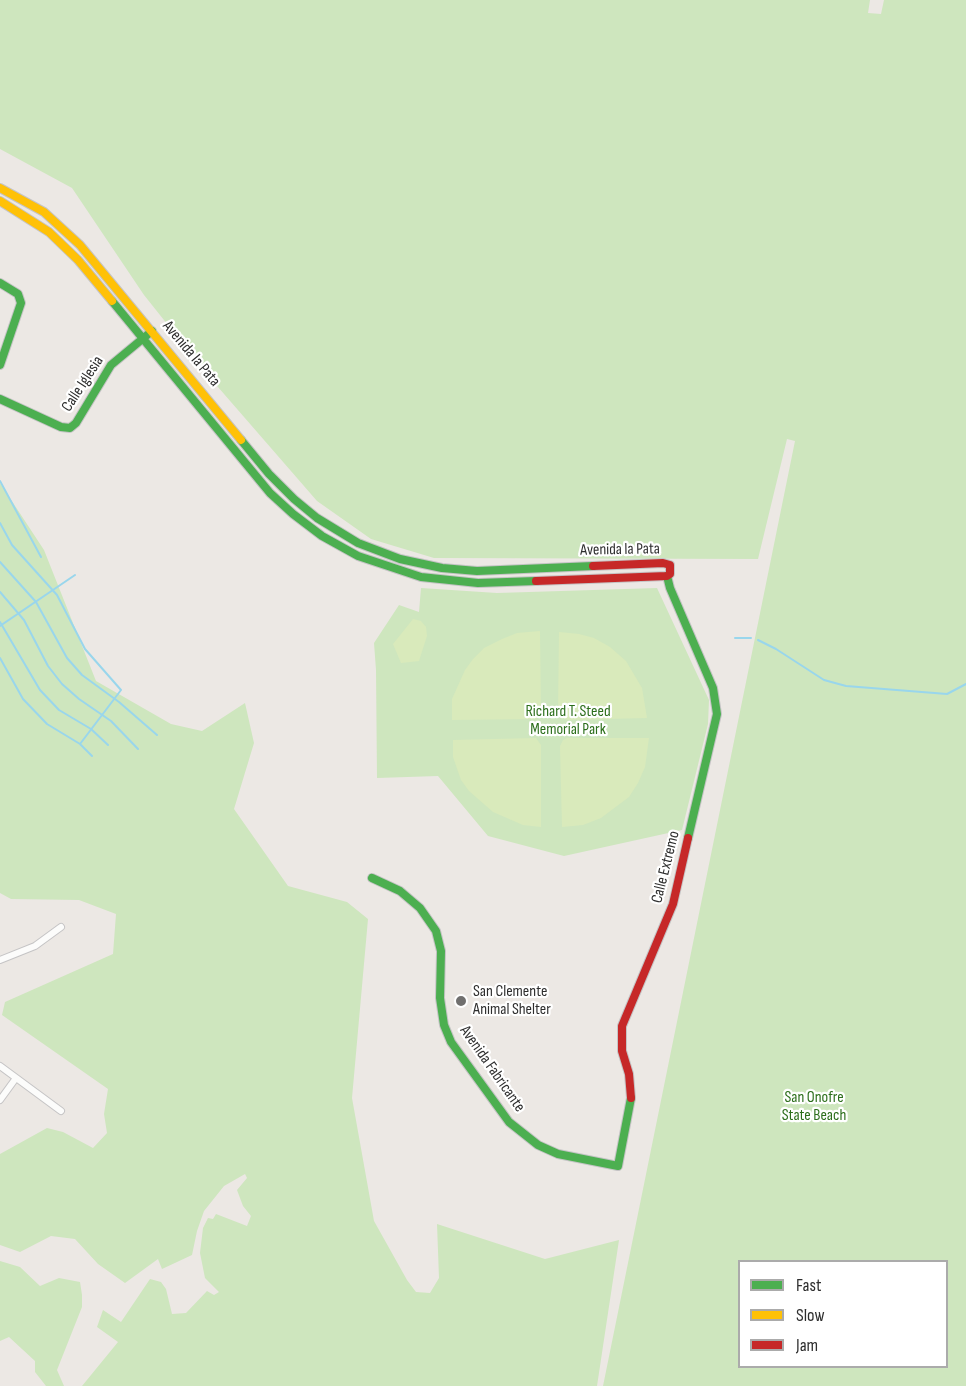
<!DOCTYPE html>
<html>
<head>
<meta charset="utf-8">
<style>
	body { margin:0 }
	#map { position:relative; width:966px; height:1386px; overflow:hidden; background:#ece8e4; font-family:"Sofia Sans Condensed",sans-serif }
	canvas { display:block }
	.legend { position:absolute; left:738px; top:1260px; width:210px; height:108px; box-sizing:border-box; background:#fff; border:2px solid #ababab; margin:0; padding:8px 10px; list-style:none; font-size:18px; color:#2e2e2e }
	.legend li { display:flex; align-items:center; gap:12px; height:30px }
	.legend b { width:30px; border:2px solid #ababab }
</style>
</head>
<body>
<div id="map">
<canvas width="966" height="1386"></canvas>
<ul class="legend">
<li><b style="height:8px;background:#4caf50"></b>Fast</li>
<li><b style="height:8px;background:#ffc107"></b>Slow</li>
<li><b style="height:8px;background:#c62828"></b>Jam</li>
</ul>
</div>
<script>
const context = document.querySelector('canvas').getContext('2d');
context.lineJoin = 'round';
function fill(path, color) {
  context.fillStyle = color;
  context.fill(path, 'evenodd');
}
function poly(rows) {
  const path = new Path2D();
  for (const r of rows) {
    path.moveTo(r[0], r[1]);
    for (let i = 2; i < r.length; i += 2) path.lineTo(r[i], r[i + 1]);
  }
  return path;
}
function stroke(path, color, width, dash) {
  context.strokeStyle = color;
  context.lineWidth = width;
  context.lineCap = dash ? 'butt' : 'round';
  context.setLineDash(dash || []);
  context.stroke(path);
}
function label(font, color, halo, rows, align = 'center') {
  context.font = font + ' "Sofia Sans Condensed",sans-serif';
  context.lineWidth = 4.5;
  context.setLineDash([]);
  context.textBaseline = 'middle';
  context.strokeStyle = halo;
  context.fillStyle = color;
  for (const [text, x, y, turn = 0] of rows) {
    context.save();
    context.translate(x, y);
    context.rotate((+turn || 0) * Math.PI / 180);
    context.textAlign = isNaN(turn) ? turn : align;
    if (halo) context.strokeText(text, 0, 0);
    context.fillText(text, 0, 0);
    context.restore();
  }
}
fill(poly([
	[0,0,870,0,868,13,881,14,884,0,966,0,966,1386,603,1386,795,441,787,439,758,559,434,558,371,539,317,501,211,379,144,295,72,188,0,149],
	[740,1262,946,1262,946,1366,740,1366],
	[0,483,44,550,96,681,171,724,202,731,245,703,254,743,234,809,288,886,347,902,368,919,352,1098,374,1221,407,1280,416,1292,430,1293,439,1278,437,1224,545,1259,619,1240,597,1386,82,1386,118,1342,97,1327,103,1310,121,1322,150,1279,161,1282,166,1289,172,1314,186,1313,207,1291,214,1295,219,1292,205,1278,200,1253,203,1228,208,1218,213,1219,216,1214,247,1226,251,1216,243,1206,237,1190,247,1178,245,1174,224,1186,204,1211,197,1231,192,1255,162,1269,158,1259,125,1283,98,1264,75,1239,51,1236,20,1252,0,1245,0,1154,47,1128,63,1132,93,1148,107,1133,104,1114,108,1089,2,1015,5,1002,113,954,116,914,79,900,11,899,0,893],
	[421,588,497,593,657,588,709,700,708,724,682,830,564,856,488,836,438,776,377,778,376,670,374,643,399,605,419,612],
	[0,1261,20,1267,40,1286,59,1278,80,1282,82,1295,82,1307,57,1370,64,1386,46,1386,35,1372,35,1361,9,1337,0,1341]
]), '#cee6be');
fill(poly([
	[413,619,421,621,426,627,427,636,419,661,401,663,393,644],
	[540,631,541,713,539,717,535,719,452,720,452,699,465,670,473,659,484,648,502,639,517,633],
	[559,632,579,634,594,638,610,647,626,661,642,688,647,718,568,720,562,718,558,713],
	[536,738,541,745,541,827,523,825,493,812,469,791,461,780,453,757,453,740],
	[567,738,649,738,645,767,638,783,629,797,601,818,583,825,562,827,560,746,563,740]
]), '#d9eabb');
stroke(poly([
	[0,481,41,557],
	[0,523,12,545,57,595,85,649,121,690,80,744,92,756],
	[0,562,36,602,67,658,82,675,119,702,157,735],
	[0,592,24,620,48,666,62,684,79,699,111,721,138,749],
	[0,622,40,690,59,710,91,729,108,745],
	[0,626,75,575],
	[735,638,751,638],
	[758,640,776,649,824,680,846,686,947,694,966,684],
	[0,658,23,699,47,724,80,744]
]), '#99d6ec', 2);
const street = poly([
	[0,960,35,946,61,927],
	[0,1066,61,1111],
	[0,1100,16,1078]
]);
const fast = poly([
	[0,283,18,294,21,303,0,365],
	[112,301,270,493,293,514,322,536,358,556,421,577,478,583,536,581],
	[0,399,61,427,70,428,76,423,111,365,152,331],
	[241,440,269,474,294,499,317,518,358,543,400,559,442,568,477,571,593,566],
	[667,576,670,588,713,688,717,714,688,838],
	[372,878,400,891,420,908,436,931,441,951,440,998,444,1025,451,1042,509,1122,538,1145,558,1154,618,1166,631,1098]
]);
const slow = poly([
	[0,188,44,212,80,245,241,440],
	[0,201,49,232,78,260,112,301]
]);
const jam = poly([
	[536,581,667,576,670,574,670,565,663,563,593,566],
	[631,1098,629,1074,622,1051,622,1026,673,904,688,838]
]);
stroke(street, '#c5c4c5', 8);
stroke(fast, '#c5c4c5', 10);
stroke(slow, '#c5c4c5', 10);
stroke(jam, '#c5c4c5', 10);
stroke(street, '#fcfcfb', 6);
stroke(fast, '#4caf50', 8);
stroke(slow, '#ffc107', 8);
stroke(jam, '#c62828', 8);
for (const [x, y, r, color] of [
	[461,1001,6,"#706f6e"]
]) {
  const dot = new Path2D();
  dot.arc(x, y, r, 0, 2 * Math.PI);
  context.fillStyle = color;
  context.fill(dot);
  stroke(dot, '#fff', 2);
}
label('16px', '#2e2e2e', '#fff', [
	["Avenida la Pata",191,354,50],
	["Calle Iglesia",83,384,-57],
	["Avenida la Pata",620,550,-1],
	["Calle Extremo",666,867,-76],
	["Avenida Fabricante",492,1069,55]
]);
label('16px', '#2c6e1b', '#fff', [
	["Richard T. Steed",568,712],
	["Memorial Park",568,730],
	["San Onofre",814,1098],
	["State Beach",814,1116]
]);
label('16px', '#2e2e2e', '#fff', [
	["San Clemente",473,992],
	["Animal Shelter",473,1010]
], 'left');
</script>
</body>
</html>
